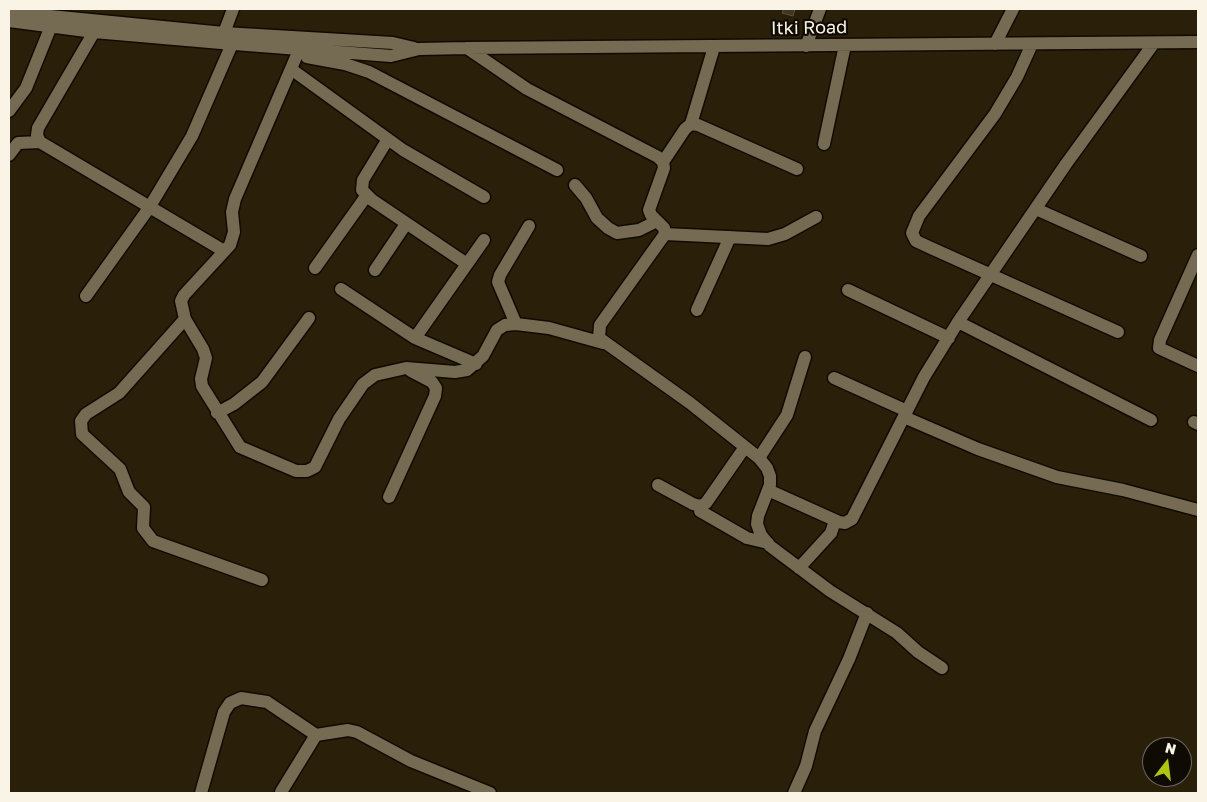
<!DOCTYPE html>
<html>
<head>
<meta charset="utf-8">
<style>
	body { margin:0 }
	#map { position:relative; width:1207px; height:802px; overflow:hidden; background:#2a200a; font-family:"Golos Text",sans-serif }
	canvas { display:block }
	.frame { position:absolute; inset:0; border:10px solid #faf4e6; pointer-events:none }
	.north { position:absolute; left:1142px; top:737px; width:50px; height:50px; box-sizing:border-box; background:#0f0b03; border:1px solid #6d685e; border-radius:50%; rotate:15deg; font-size:14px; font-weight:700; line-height:20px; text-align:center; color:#faf4e6 }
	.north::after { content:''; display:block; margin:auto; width:18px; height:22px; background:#aec60b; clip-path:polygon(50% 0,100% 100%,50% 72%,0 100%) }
</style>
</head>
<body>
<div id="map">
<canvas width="1207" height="802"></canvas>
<div class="frame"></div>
<div class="north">N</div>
</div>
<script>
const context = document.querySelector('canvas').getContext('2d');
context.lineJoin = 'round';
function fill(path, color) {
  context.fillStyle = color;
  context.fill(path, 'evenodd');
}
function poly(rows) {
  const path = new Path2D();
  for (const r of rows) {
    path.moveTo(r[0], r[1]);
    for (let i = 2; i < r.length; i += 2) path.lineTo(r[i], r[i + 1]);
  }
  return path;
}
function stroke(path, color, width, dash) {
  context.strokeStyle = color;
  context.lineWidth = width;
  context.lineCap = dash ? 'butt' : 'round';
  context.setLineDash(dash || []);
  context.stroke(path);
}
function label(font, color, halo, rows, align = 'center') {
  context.font = font + ' "Golos Text",sans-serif';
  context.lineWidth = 4.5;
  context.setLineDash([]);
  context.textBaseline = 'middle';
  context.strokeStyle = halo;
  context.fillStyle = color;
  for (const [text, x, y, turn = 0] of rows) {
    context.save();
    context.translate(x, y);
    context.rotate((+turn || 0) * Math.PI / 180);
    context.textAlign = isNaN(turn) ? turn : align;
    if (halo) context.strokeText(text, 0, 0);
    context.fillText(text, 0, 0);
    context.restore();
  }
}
const building = poly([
	[784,9,795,9,793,16,782,13,784,9]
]);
fill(building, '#413720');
stroke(building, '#5b5139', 1);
const minor = poly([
	[9,12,224,33,393,43,414,48],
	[9,21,94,32,221,43,391,56,419,49,467,48,1198,42],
	[94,32,38,128,37,135,40,142,224,251],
	[224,33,233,9],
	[995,44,1013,9],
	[1032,44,1017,77,995,114,919,216,912,233,916,241,931,248,1118,332],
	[806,46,820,9],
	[467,48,527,89,658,157,663,162,664,168,649,210,651,215,664,228,665,234,600,325,599,338,690,403,759,458,767,468,770,476,770,485,758,516,757,524,761,535,770,546,830,591,897,633,918,652,942,668],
	[299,50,235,199,232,212,234,232,230,245,184,295,181,301,185,319,203,349,206,358,201,379,202,386,240,447,296,471,307,471,315,467,339,419,363,384,375,375,406,368,455,372,467,370,483,356,497,330,505,325,516,324,549,328,603,343],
	[307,57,345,64,369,72,557,170],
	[291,69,403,150,484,197],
	[9,111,26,88,51,26],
	[691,124,714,47],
	[388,139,363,180,362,190,372,200,467,264],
	[824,144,845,45],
	[9,155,18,143,40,142],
	[663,162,685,129,691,124,698,125,797,169],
	[575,185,586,198,597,218,608,228,617,233,639,230,657,221],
	[1036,209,1141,256],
	[665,234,768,239,785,234,816,217],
	[1198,255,1160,340,1159,348,1198,366],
	[315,268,367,195],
	[375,270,406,224],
	[341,289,415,338,476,364],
	[848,290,949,338],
	[86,296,149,208,192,136,232,44],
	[697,310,730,237],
	[185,319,119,393,86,414,81,421,82,434,120,469,129,492,144,507,143,528,153,541,262,580],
	[958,322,1151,420],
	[516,324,498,282,500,275,529,226],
	[415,338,484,240],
	[834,378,907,411],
	[217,413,234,404,262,382,309,318],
	[904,417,978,449,1057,477,1123,490,1198,510],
	[1194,422,1198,424],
	[759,458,787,415,805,357],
	[658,485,693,504,700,506,706,503,745,447],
	[768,490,839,522,845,523,852,519,924,377,958,322,1066,164,1154,43],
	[389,497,435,396,436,388,432,382,411,371],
	[700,511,747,538,768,543],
	[799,568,831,533,834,524,839,522],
	[281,792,316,735],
	[201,793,224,712,230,703,241,698,267,702,316,735,348,730,357,732,411,761,490,793],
	[794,793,806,766,815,731,849,659,867,613]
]);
stroke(minor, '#120a00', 15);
stroke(minor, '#756a52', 12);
label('18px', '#faf4e6', '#0f0b03', [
	["Itki Road",809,28,-1]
]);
</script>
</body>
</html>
